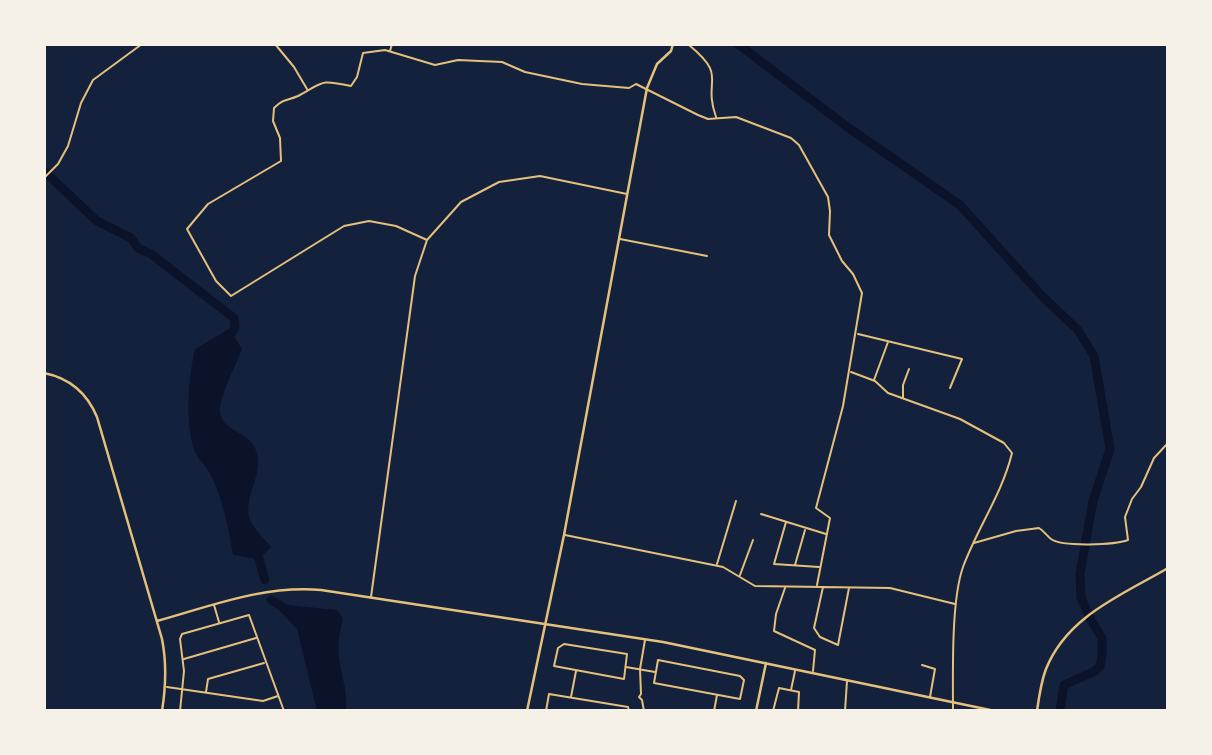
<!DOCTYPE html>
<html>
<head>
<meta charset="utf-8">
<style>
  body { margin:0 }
  #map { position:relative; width:1212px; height:755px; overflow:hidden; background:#14213d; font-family:"Fira Sans Condensed",sans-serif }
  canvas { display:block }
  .frame { position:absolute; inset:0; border:46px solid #f6f1e7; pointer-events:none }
</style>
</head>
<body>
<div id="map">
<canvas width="1212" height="755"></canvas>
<div class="frame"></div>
</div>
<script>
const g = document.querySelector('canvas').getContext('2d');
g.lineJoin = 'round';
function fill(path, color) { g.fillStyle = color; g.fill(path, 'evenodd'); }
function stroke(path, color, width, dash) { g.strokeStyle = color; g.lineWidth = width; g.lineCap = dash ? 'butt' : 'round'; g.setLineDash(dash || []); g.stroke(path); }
const water = new Path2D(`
  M229 329 242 349C236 365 220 395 220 410 221 432 247 430 255 448 266 471 244 495 249 517 253 529 264 538 271 547L259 559 233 555C228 528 223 497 209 472 205 465 197 458 194 450 185 419 188 380 195 349Z
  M288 605 337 610 343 618C340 631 337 644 339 658 341 674 348 692 346 709L317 711 297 629 277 608 279 606Z`);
const river = new Path2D(`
  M738 44 846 126 960 205 1043 297 1078 330 1094 356 1110 449 1093 501 1080 574 1081 598 1091 620 1102 638V655L1100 666 1095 671 1064 685 1060 711
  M44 171 97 221 131 238 138 248 151 254 234 318 235 327 227 343
  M253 550 259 559 265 580
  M271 600 289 611`);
const minor = new Path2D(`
  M275 44 294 67 307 89
  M675 45 690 44
  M689 45C729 78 702 78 716 117
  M390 51 392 44
  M44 178 58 164 68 146 81 103 93 80 142 44
  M620 239 707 256
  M427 240 396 226 369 221 344 226 231 296 216 281 187 229 208 204 281 161 280 138 273 121 274 108C284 98 287 101 298 96 324 82 319 79 351 86L357 77 363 53 385 50 435 65 458 60 502 62 525 72 582 84 629 88 636 84 698 115 708 119 736 117 791 138 799 145 828 197 830 211 829 235 842 261 853 274 862 293 843 406 816 508 830 518 817 585
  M858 334 962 359 950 388
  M851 372 875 381 888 393 960 419 1004 443 1012 453C1002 494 978 527 963 567 951 601 953 673 953 711
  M874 380 888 342
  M903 398V385L909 369
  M761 514 826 534
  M786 522 774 564 819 567
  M565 535 723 567 755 586 890 588 955 604
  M974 543 1016 531 1039 528C1044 531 1047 536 1051 539 1062 547 1115 545 1128 540L1125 517 1132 499 1141 487 1154 458 1168 443
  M717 564 736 501
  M795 565 805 530
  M740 575 753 540
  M823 587 814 628 820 637 838 645 849 588
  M785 588 776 614 774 631 815 650 813 671
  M371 597 415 276 427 240 461 202 499 182 540 176 627 194
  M214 605 219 622
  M564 644 627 654 624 679 554 666 558 648Z
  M184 659 256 638
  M658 660 740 676 744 680 740 699 654 683Z
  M922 665 935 669 930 697
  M626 667 655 672
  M167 687 263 701 278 696
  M791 690 795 671
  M206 692 208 679 264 663
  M571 697 576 671
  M180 711 184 671 180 639 182 634 249 615 284 711
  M546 711 549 694 628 707 629 711
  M644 711 642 700 639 697 641 694 640 669 645 640
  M714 711 717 695
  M773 711 779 688 799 692 798 711
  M845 711 847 681`);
const tertiary = new Path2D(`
  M44 373C69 378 87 393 97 417L162 639C167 664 166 686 162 711
  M157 621C211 606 264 585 321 590L663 642 995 711
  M527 711 564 535 647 88 657 64 671 51 673 44
  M756 711 766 663
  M1037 711C1039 697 1041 682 1046 669 1067 616 1122 595 1168 568`);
fill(water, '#0b132b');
stroke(river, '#0b132b', 9);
stroke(minor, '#e5c07b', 2);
stroke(tertiary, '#e5c07b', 2.5);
</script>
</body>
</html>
